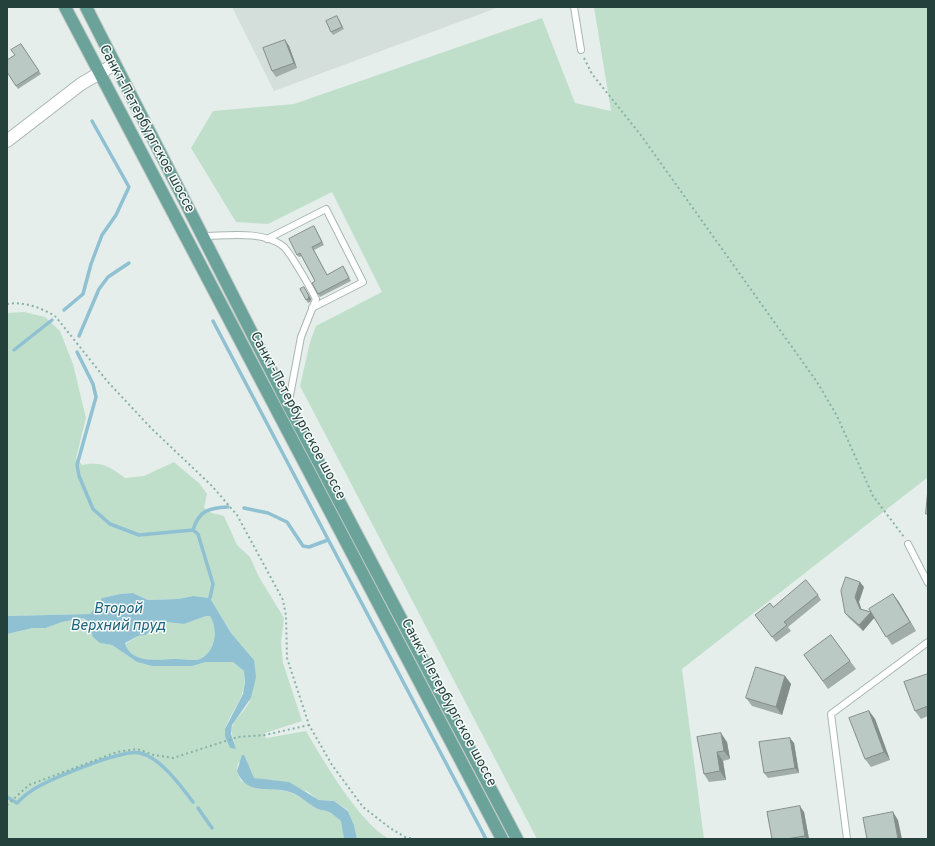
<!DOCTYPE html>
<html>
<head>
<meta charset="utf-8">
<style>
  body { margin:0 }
  #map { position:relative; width:935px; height:846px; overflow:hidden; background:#e6eeeb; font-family:Overpass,sans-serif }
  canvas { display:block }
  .frame { position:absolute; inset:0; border:8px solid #24413c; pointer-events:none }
</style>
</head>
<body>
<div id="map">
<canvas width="935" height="846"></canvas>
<div class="frame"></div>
</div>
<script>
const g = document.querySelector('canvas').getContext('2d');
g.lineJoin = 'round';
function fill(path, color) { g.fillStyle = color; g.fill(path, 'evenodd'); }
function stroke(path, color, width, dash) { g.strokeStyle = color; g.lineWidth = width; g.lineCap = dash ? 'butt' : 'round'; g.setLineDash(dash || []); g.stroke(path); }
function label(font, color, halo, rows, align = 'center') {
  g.font = font + ' Overpass,sans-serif'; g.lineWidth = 3; g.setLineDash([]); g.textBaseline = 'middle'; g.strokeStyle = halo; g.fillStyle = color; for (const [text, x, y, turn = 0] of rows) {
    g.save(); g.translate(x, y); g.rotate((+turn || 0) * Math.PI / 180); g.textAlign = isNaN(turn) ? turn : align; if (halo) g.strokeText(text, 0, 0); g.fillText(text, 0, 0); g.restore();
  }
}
const built = new Path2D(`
  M232 7H499L274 91Z`);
const green = new Path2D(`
  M594 7H928V477L682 669 704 839H537L300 386 310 342 316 326 382 292 332 192 268 224 236 222 191 148 213 111 294 104 542 18 575 103 611 111Z
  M24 312 45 317 60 331 73 364 86 418 76 458 82 465C102 461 109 466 125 478L144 476 174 462 200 484 207 494 204 508 212 513 224 516 237 545 250 557 259 577 284 618 281 643 283 663 302 721 265 733V737L267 738 306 731C324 762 359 822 389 839H357L354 825 348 810 334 801 319 800 308 792 274 780H264L253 778 248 766 247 759 238 763 237 771 241 781 259 789H272L290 792 303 799 315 808 329 812 342 821 344 839H7V634L33 628H46L62 622 83 618 88 621 100 643 112 645 137 662 152 666H192L206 662H233L244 671C248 696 233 707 225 729L235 744C224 719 244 718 251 698 254 687 253 671 254 660L231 633 210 598 193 596 178 599 148 600 133 593 120 594 102 598 90 614 7 616V313Z
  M206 616H210C218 630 216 648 202 658 195 662 185 659 178 659 161 659 133 665 125 644L138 636 147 635 159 624 166 622 184 624Z`);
const water = new Path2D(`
  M133 593 148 600 178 599 193 596 210 598 231 633 254 660 256 677 251 698 232 725 231 734 236 749 230 748 225 736V729L243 694 245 682 244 671 233 662H206L192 666H152L137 662 112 645 100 643 93 637 88 621 83 618 62 622 46 628H33L7 634V616L90 614 102 598 120 594ZM206 616H210C218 630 216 649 202 658 195 662 185 659 178 659 161 659 131 665 125 643L138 636 146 635 159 624 166 622 184 624Z
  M242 755H244C248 762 250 770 254 778L289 782 319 800 334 801 348 811 354 825 357 839H344L341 821C337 818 333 814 329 812 324 810 318 810 314 807 306 802 299 795 290 792 269 785 247 797 237 771Z`);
const stream = new Path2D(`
  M64 310 83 294 91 264 102 235 116 215 129 187 92 121
  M213 321 486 839
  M79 336 99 289 108 277 129 263
  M14 350 52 320
  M77 352 93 384 96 397 77 465 79 476 93 509 110 524 139 535 193 530 198 534 213 584 210 598
  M244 508 268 513 287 522 303 546 309 547 328 540
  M193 530C199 510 209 508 228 507
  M7 797 17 803C21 799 26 794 31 791 47 780 122 749 140 753 160 757 181 786 193 802
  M198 808 212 828`);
const path = new Path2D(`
  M584 58 592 74 640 134 817 382 837 416 873 496 904 537
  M7 304C23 301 43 308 56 317L107 381 152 429 212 486 237 515 283 600 286 616 287 658 309 725 332 765 363 807 390 828 405 837 414 839
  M7 805 29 785 117 752 137 749 154 755 173 758 238 737 265 735 309 725`);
const lane = new Path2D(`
  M574 7 581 50
  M201 236C227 236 261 230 283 246 290 252 311 289 316 299L301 337 289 401
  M267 239 326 209 363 282 312 308
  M908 544 928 583
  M847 839 831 714 928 642`);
const street = new Path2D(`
  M7 141 81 84 115 64`);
const primary = new Path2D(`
  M65 7 502 839
  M86 7 288 404 517 839`);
const wall = new Path2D(`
  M339 19 344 29 333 35 331 32Z
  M285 40 289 46 297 68 276 77 272 71Z
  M21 44 41 74 18 89 7 72Z
  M314 226 324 245 314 250 327 275 345 269 351 281 320 297 318 294 315 281 302 256 299 257 297 255Z
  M306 290 311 299 310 302 308 303 306 300Z
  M864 587 859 602 861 609 870 612 893 594 916 631 892 645 874 618 863 631 849 618 845 613Z
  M818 595 821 600 788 627 791 631 776 642 759 620 773 607Z
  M831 635 856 669 828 689 804 655Z
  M928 674V716L921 719 915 711Z
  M785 676 791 684 782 715 752 706 746 698Z
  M869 711 875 719 890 760 871 767 865 759Z
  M697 737 727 742 730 759 723 761 726 780 709 782 704 774Z
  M794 743 799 773 768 778 764 773Z
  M804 812 809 839H772Z`);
const shadedWall = new Path2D(`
  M285 40 289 46 297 68 294 63Z
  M304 287 311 299 310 302 308 299Z
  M860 582 864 587 859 602 863 614 860 609 855 597Z
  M893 594 899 602 916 631 910 622Z
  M871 612 875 617 863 631 859 625Z
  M785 676 791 684 782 715 776 707Z
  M869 711 875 719 890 760 884 752Z
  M721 733 727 742 730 759 724 751Z
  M790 738 794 743 799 773 795 768Z
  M717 752 723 761 726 780 720 771Z
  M800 806 804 812 809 839H807L805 836Z
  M893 812 898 820 902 839H898Z`);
const building = new Path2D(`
  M337 16 342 27 331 32 326 21Z
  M285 40 294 63 272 71 263 48Z
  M21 44 39 71 16 86 7 72V60L15 55 11 50Z
  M314 226 322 242 312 247 327 275 343 266 349 278 318 294 312 283 315 281 300 253 297 255 289 239Z
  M304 287 309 296 308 299 306 300 300 289Z
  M928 489V514H926Z
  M846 577 860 582 855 597 860 609 871 612 859 625 845 613 841 591Z
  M806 580 818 595 784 622 787 625 772 637 755 615 770 603 773 607Z
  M893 594 910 622 886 637 869 609Z
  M831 635 850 661 823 681 804 655Z
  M756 667 785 676 776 707 746 698Z
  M928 674V706L915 711 904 682Z
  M869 711 884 752 865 759 849 718Z
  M721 733 724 751 717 752 720 771 704 774 697 737Z
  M790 738 795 768 764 773 759 742Z
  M800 806 805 836 786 839H772L767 812Z
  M893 812 898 839H867L863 818Z`);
const streetNames = [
  ["Санкт-Петербургское шоссе",146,129,62],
  ["Санкт-Петербургское шоссе",297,416,62],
  ["Санкт-Петербургское шоссе",448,703,62]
];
const waterNames = [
  ["Второй",118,610],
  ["Верхний пруд",118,627]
];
fill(built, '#d4dedb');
fill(green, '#bfdfcb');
fill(water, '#8fc1d2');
stroke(stream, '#8fc1d2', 3.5);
stroke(lane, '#a8b7b3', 8);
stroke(street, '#a8b7b3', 14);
stroke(primary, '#c2cac8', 14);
stroke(path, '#86b2a8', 2, [2, 3]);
stroke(lane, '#fff', 6);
stroke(street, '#fff', 12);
stroke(primary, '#6ba39b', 12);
fill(wall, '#a1ada9');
fill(shadedWall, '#838d8a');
fill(building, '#bbc9c5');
stroke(building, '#838d8a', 1);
label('14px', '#24413c', '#f6fbf9', streetNames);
label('italic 15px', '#1e647d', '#f6fbf9', waterNames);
</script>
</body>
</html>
